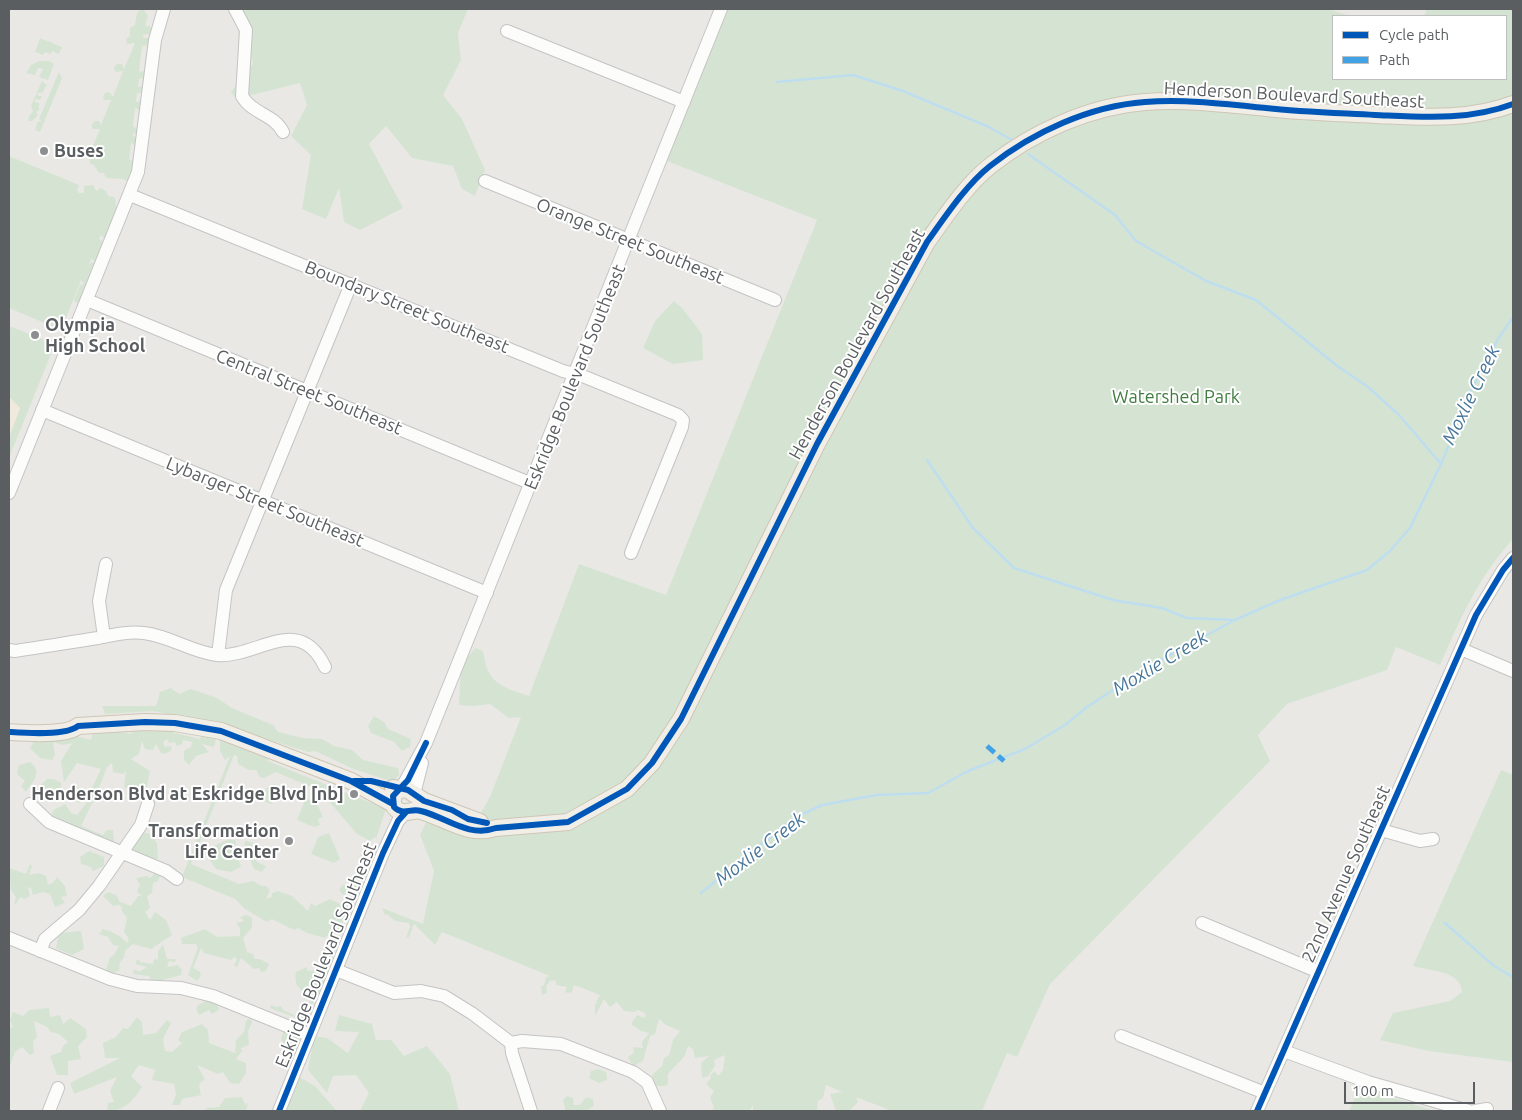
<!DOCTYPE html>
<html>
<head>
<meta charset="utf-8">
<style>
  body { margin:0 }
  #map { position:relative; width:1522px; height:1120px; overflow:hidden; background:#e9e8e5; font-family:Ubuntu,sans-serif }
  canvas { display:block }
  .frame { position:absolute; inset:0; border:10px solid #5b5e61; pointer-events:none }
  .legend { position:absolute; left:1332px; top:15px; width:175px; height:65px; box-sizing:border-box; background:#fff; border:1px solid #bdbfc0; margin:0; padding:6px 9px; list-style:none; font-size:15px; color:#5b5e61 }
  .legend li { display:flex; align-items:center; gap:10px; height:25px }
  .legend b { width:25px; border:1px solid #bdbfc0 }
  .scale { position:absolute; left:1344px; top:1082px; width:131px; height:22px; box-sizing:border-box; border:2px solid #5b5e61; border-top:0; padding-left:6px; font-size:15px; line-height:18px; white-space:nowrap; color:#5b5e61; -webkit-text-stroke:4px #fff; paint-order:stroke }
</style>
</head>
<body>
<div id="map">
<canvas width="1522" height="1120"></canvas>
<div class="frame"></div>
<ul class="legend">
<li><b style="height:6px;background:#0057b8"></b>Cycle path</li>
<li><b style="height:6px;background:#42a2e6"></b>Path</li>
</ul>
<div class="scale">100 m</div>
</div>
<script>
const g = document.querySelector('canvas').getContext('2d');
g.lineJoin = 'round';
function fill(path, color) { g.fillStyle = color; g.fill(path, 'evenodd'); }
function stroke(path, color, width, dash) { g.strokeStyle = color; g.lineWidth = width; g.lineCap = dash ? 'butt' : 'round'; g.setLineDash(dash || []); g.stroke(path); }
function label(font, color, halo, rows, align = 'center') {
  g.font = font + ' Ubuntu,sans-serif'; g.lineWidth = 4; g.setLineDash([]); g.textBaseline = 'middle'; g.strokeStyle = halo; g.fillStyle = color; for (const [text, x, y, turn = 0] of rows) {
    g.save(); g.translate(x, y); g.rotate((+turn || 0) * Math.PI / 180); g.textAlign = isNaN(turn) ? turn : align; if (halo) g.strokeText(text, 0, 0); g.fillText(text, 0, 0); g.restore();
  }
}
const green = new Path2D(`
  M243 9H468L458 33 461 60 443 95 462 119 485 170 475 196 462 189 453 166 412 158 386 126 369 144 403 208 360 230 344 222 339 188 326 219 302 209 311 155 291 136 307 105 300 83 236 99 231 92 253 64Z
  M722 9H1329L1350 16H1333V79H1506V16H1424L1427 9H1513V539C1479 576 1460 619 1440 665L1396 647 1387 670 1287 704 1258 735 1270 761 1050 984 1017 1057 1007 1053 982 1111H892L856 1097 858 1102 849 1111H836L830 1094 842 1092 826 1085 823 1098 818 1101 817 1111H753V1106L749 1111H715L712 1109 714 1107 710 1098 714 1091 706 1084 711 1078 710 1075 715 1071 718 1076 723 1070 725 1055 714 1060 715 1066 708 1076 702 1078 701 1063 709 1056 695 1058 693 1049 688 1046 684 1057 668 1074V1084L665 1086H654L652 1075 662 1066 664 1058 669 1055 673 1040 680 1031 666 1025 659 1019 655 1034 650 1036 643 1061 633 1066 628 1057 634 1053 633 1047 643 1048 642 1042 649 1033 641 1031 631 1024 637 1015 645 1018V1013L638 1010 634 1012 624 1011 617 1002 610 1007 604 999 595 1016V1004H598L596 1002 600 995 574 985 572 992 568 993 565 992 567 987 556 985V980L550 981 546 986 547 993 542 995 541 987 544 985 546 977 550 976 442 932 435 945 414 924 409 937 406 938 410 927 409 923 395 921 387 914 385 915 382 908 423 924 434 871 420 835 427 820 476 821 490 797 521 717 509 718 490 704 474 706 459 705 461 666 475 648 483 651C487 683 501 687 529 696L579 564 666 595 817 220 662 159Z
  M140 10H144L148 16 145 26H150L153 32 147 35 144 34 143 38H148L151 45 142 46 139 72 144 71 146 77 139 79 138 87 143 86V93H137L136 102 141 101 140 110 135 108 133 126 140 131 137 134 134 133 133 136 139 138 136 146 131 143 129 160 137 161 130 182 122 179 106 178 104 173H99L94 165 90 164 89 155 81 153 80 148 86 146 92 148 100 129H92V124L95 121H99L101 125 111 100H104L103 96 106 92 110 93 113 97 123 71 115 72 114 67 117 64H122L124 69 135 43 127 44 126 39 130 36V28L135 25 137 13Z
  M40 38 62 47 59 54 52 51 51 54 45 52 43 55 35 52Z
  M39 61H49L54 64 48 80 39 77 43 69 38 68 35 75 26 73 31 65Z
  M59 72 62 78 40 132 35 130 38 121 42 122 39 119Z
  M42 81 45 84H47L42 94 41 92 37 94 39 96H42L40 100 35 99V102L39 103V110L36 112 38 115 32 121H29L28 118 33 111 31 106Z
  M9 156 79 185 77 190 79 193H84V187L82 186 93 185 96 191 101 188 106 191 108 196 114 197 116 202 115 205 118 208V213L113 216 115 220 113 226 108 228 111 232 110 237 104 238 101 235 99 239 106 243 100 260 94 261 92 258 89 264 94 262 98 266 91 283H87L88 289 82 302 77 303 74 300 80 285 84 284 81 280 61 330 9 308Z
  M674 301 682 308 702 334 703 360 673 364 643 348 655 321Z
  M9 326 55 344 9 458V437L20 408 9 397Z
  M171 688 179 694 191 689 217 698 232 708 273 725 278 732 303 738 322 739 334 746 352 750 363 760 398 768 399 775 393 782 351 768 315 751 308 752 210 721 152 711 105 714 102 706H156L160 692Z
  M374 716 384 722 388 729 411 739 410 747 402 751 394 742 371 733 368 726Z
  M136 728 145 732 149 729 155 732 159 729 200 739 202 733 215 732 216 739 214 747 202 744 209 752 196 756 189 765 184 760V751L191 747 192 742 183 740 182 744 177 746 175 742 169 743 167 739 163 742 165 747 171 746 172 750 165 754 161 753 156 744 153 750 145 749 142 741 139 754 131 759 150 771 147 787 134 792 124 787 126 771 123 774 113 772 112 763 107 767 99 788H95L101 791 104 796 92 803 81 826 103 835 107 830H113L114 841 106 843 104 838 77 827 73 829 69 822 61 823 51 816 54 810 65 804 71 813 77 815 89 800 79 803 69 798 75 786 89 794 101 769 77 763 64 782 61 761 72 743 63 745 53 742 55 755 52 760 40 758 30 748 36 737 71 735 91 740 93 732C100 731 125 731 130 734Z
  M225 736 242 744 241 748 246 750 251 747 263 756 267 754 268 761 386 809 376 839 375 837 370 841 357 834 320 791 276 772 264 778 260 777 256 770H249L238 764 237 756 234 755 191 864 239 884 253 881 262 886H266L270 890 266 899 272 897V893L278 891 292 896 308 911 311 903 315 906 330 899 348 908 336 938 326 936 325 938 307 933 298 928 294 930 272 919 267 922 245 909 235 899 182 877 230 756 225 760 220 751V740Z
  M30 762C43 771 33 782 26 792L21 786 25 781 17 774 19 765Z
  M1501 770 1513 775V1062L1429 1051 1380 1040 1393 1013 1450 1001 1462 992C1461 971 1431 971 1413 966Z
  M47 779H54L61 783 60 798 56 801 55 795 57 788 51 796 38 795 37 789Z
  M275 784 278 787 272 804 260 800 267 788Z
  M306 796 309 800 314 798 323 817 318 819 320 825 314 827 297 820 305 800 303 799Z
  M139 832 152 834 157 844 158 858 147 863 134 855 128 846Z
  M329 833 340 859 334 863 311 854 318 837Z
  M230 839 236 841 235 848 241 867 231 872 216 869 209 859 211 847Z
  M246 841 253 843 251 848 257 862 266 866 262 872 254 869 244 844Z
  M89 851 104 857V866L93 871 91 867 81 864 80 857Z
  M364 852 371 853 353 897 342 894 339 890 342 885H351L359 864 358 858Z
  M30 864 32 866 29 875 38 873 46 876 48 885 53 883 57 877 65 886 67 896 61 897 65 903 55 907 50 894 43 892 33 895 31 888 28 887 30 896 25 899 20 897 16 904 14 903 16 897 11 890 9 868 26 874Z
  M154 874 160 876 158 881 153 883 152 893 147 896 150 908 145 912 150 920 155 912 166 920 172 935 151 949 133 944 125 951 124 958 120 962 119 971 112 973 106 970 110 957 114 955 119 946 113 945 108 937 99 934 103 929C113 932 120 935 127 943L129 939 124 932 127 918 121 910 122 907 119 905 113 906 103 896 108 892 116 895 120 902 131 906 138 896H142L137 892 140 885 136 878 147 876 150 878Z
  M247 915 252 918V928L243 938 247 952 253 954 255 959H260L269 964 266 971 261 972 259 968 254 969 241 958 237 967 234 966 237 959 234 957 231 960 204 953 201 948 193 968 200 972 201 976 197 981 188 975 198 947 196 944H182L181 938 205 929 217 937 240 936V928L236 923 244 921 240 917Z
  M81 931 84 949 72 955 56 948 59 933Z
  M163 944 167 959H175L176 962 169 961 167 967 178 965 182 970 181 975 152 983 149 976 133 974 134 969 139 972 147 967 136 964V961L139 959 140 962 153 964 154 959 158 960V952Z
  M332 950 333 953 325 974 328 982 323 995C307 996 292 990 296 972L307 967V971L322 970 325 958H328Z
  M210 999 217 1004 219 1010 212 1014 209 1010 199 1015 196 1009 198 1005Z
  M311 999 314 1000 308 1017 302 1020 270 1008 271 1005 276 1007 281 1006 283 1010 301 1018 305 1013Z
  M49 1008 50 1017 60 1015 63 1024 70 1018 86 1029 87 1037 78 1046 81 1059 68 1061V1075H57L50 1056 61 1052 63 1046 68 1042 59 1034 51 1032 47 1027 34 1021 37 1037 33 1041 34 1053 30 1055 22 1047 15 1052 9 1068V1029L13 1027 10 1020 13 1012 23 1016 29 1010Z
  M339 1015 372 1024 376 1040H391L404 1056 427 1046 450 1074 459 1111H360L369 1093 356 1075 333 1076 327 1093 308 1070 314 1036 327 1038 348 1053 359 1032 335 1031Z
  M137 1017 142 1022 143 1035 156 1033 167 1020 171 1023 163 1039 165 1051 172 1052 182 1043 178 1040 182 1032 202 1024 208 1030 209 1043 235 1053 236 1040 244 1032 246 1021 250 1018 252 1022 248 1032 249 1045 241 1048 242 1051 236 1059 246 1063V1073L239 1084 230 1083 223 1072 218 1074 197 1065 205 1079 199 1084 201 1095 182 1099 180 1105H172L176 1095 174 1084 152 1080 155 1070 139 1065 131 1076 142 1087C133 1101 125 1111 107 1111L108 1103 114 1102 110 1091 117 1077 74 1094 70 1083 120 1058H105L103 1043 116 1037 123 1028 128 1029Z
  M294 1025 301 1040 297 1050 285 1048 281 1038 284 1030Z
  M598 1069 606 1072 607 1080 599 1083 589 1078 591 1071Z
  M299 1077 315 1086 336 1110 341 1111H285Z
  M1359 1087H1360L1434 1111H1349Z
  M567 1096 573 1098 574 1105H580L586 1097 593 1099 594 1106 587 1110 589 1111H564L565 1108 563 1100Z
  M242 1097 245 1105 248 1103 246 1111H203L207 1108 219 1107 225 1098Z`);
const sand = new Path2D(`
  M9 397 20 408 9 437Z`);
const stream = new Path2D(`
  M777 82 853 75 903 91 989 127 1012 140
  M1028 154 1115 215 1136 241 1206 281 1256 300 1336 365 1368 387 1399 415 1441 464
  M927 460 973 528 1014 568 1113 600 1162 608 1187 618 1235 620
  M701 893 794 818 822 805 877 795 928 793 968 771 1025 749 1065 725 1087 707 1151 665 1235 620 1280 600 1367 570 1390 551 1410 528 1441 464 1471 391 1498 339 1513 317
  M1445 923 1494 966 1513 977`);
const minor = new Path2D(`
  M235 9 246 30 242 96C252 114 274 114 283 132
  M507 31 684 102
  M485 181 775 300
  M130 195 563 371 585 377 678 415 683 420 682 427 631 553
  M87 300 532 484
  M42 410 487 593
  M9 493 138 172 155 40 164 9
  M104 637 99 601 106 564
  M1461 649 1513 671
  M9 650 15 651C43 647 71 642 98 638 113 635 128 631 144 633 170 636 191 652 217 655 258 658 299 612 325 667
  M218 655 226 590 351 284
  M401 789 426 743 721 9
  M414 794 422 763
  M30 804 49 822 166 871 177 879
  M1381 830 1420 841 1433 839
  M1202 923 1319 972
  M9 938 110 979 137 986 181 988 213 996 309 1035
  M40 951 45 939 79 910 99 886 141 825 148 804
  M336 970 394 993 421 991 444 996 473 1014 511 1043 512 1053 531 1111
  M1121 1036 1265 1093
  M511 1043 522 1041 561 1044 633 1072 647 1082 660 1111
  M1284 1051 1368 1082 1469 1111
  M49 1111 58 1088
  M279 1111 383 853 398 821 406 812
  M1257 1111 1476 615 1503 570 1513 558
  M1475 1111 1487 1109`);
const major = new Path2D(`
  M9 732C25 733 66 736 78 726L145 722 175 723 221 731 351 781 393 804
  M393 788 408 790 424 801 480 822
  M401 789C391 793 389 809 402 812 408 813 415 809 421 811 446 818 468 837 496 828L568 822 627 789 652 763 681 719 817 444 927 242C945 217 966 185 990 166 1033 132 1090 106 1145 102 1186 99 1226 104 1266 108 1302 112 1339 113 1375 115 1422 117 1468 121 1513 104`);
const quiet = new Path2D(`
  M987 746 1004 761`);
const cycleway = new Path2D(`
  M9 732C25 733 66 736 78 726L145 722 175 723 221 731 351 781 393 804
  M426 743 408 780 393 796 394 807C403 816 410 808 421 811 446 817 468 838 496 828L568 822 627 789 652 763 681 719 817 444 927 242C945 217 966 185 990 166 1033 132 1090 106 1145 102 1186 99 1226 104 1266 108 1302 112 1339 113 1375 115 1422 117 1468 121 1513 104
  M354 781H371L408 790 424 801 452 810 468 819 487 823
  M279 1111 383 853 398 821 406 812
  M1257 1111 1476 615 1503 570 1513 558`);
const markers = [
  [44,151,5,"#8d8e8f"],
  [35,335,5,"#8d8e8f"],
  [354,794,5,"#8d8e8f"],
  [289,841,5,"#8d8e8f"]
];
const streetNames = [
  ["Henderson Boulevard Southeast",1294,95,3],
  ["Orange Street Southeast",630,241,22],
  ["Boundary Street Southeast",407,307,22],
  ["Henderson Boulevard Southeast",857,344,-61],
  ["Eskridge Boulevard Southeast",575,377,-68],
  ["Central Street Southeast",309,392,22],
  ["Lybarger Street Southeast",265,502,22],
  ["22nd Avenue Southeast",1346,874,-66],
  ["Eskridge Boulevard Southeast",326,955,-68]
];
const poiNames = [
  ["Buses",54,151],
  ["Olympia",45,325],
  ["High School",45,346],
  ["Henderson Blvd at Eskridge Blvd [nb]",344,794,"right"],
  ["Transformation",279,831,"right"],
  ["Life Center",279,852,"right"]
];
const parkNames = [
  ["Watershed Park",1176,397]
];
const waterNames = [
  ["Moxlie Creek",1471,395,-64],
  ["Moxlie Creek",1160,663,-31],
  ["Moxlie Creek",760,849,-37]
];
fill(green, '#d5e4d2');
fill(sand, '#f0eadc');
stroke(stream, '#bedef0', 2.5);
stroke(minor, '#c4c4c4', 14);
stroke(major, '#cec6b6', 18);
stroke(minor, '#fcfcfb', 12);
stroke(major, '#f1eee8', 16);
stroke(quiet, '#42a2e6', 5, [10, 5]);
stroke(cycleway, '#0057b8', 6);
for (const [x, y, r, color] of markers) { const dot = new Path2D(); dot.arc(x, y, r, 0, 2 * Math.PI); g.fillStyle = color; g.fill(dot); stroke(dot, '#fff', 2); }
label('18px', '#5b5e61', '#fff', streetNames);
label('bold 18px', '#5b5e61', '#fff', poiNames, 'left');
label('18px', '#407c3f', '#fff', parkNames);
label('italic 19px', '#47769b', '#fff', waterNames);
</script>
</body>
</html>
